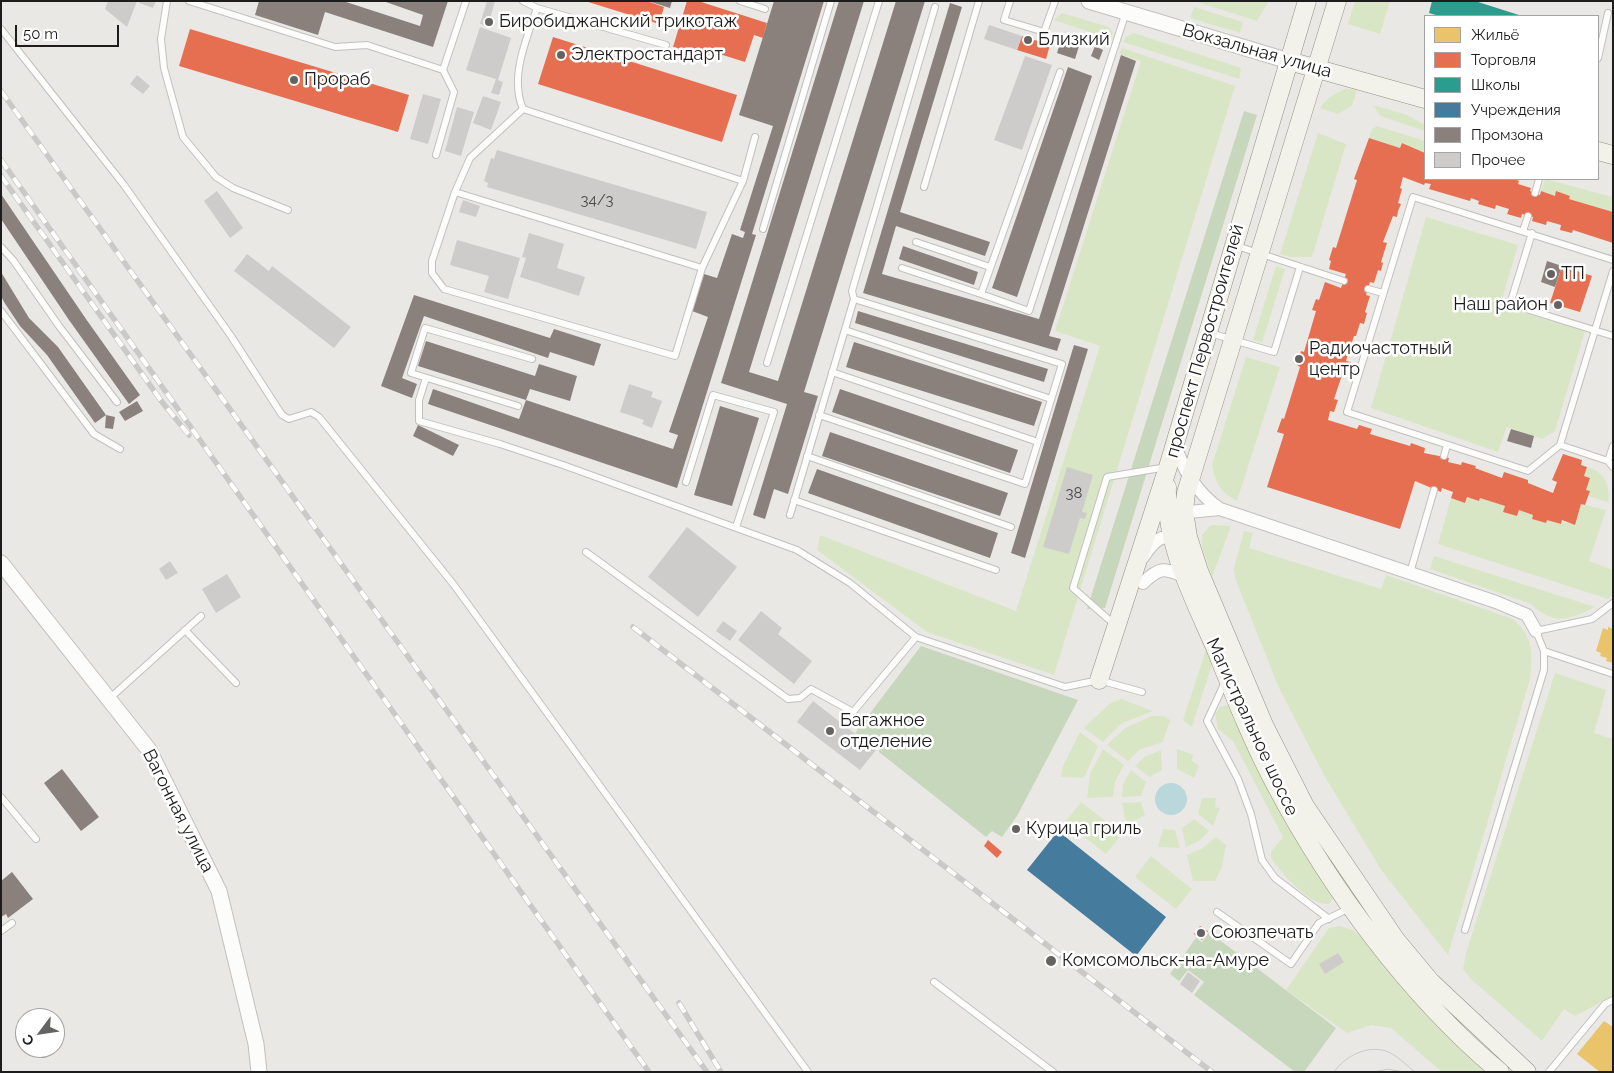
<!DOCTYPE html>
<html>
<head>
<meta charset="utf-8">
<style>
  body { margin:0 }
  #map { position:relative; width:1614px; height:1073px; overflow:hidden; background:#eae8e5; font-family:Raleway,sans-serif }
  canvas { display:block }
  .frame { position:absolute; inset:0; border:2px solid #1c1c1c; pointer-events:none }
  .legend { position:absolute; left:1424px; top:15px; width:175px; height:165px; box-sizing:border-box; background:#fff; border:1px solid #a4a4a4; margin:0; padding:6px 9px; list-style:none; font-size:15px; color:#1c1c1c }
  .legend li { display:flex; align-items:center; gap:10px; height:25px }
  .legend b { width:25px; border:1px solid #a4a4a4 }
  .north { position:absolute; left:15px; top:1008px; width:50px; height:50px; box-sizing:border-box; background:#fff; border:1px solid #a4a4a4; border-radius:50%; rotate:239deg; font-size:14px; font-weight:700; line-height:20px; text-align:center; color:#1c1c1c }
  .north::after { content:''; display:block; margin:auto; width:18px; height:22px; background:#646362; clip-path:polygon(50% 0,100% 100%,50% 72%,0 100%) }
  .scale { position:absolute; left:15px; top:25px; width:104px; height:22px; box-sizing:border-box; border:2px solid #1c1c1c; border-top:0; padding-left:6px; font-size:15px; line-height:18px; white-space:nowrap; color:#1c1c1c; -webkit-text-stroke:4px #fff; paint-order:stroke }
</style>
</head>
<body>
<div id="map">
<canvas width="1614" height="1073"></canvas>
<div class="frame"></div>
<ul class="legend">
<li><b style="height:14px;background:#e9c46a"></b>Жильё</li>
<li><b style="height:14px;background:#e76f51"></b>Торговля</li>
<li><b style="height:14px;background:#2a9d8f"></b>Школы</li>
<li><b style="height:14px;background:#457b9d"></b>Учреждения</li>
<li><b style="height:14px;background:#8a817c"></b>Промзона</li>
<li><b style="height:14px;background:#ceccca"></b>Прочее</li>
</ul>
<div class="north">С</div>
<div class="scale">50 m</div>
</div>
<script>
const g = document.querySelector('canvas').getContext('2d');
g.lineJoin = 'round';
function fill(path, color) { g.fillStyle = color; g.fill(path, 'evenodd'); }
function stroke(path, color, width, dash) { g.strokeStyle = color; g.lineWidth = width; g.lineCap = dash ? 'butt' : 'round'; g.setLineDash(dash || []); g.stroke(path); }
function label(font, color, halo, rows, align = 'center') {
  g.font = font + ' Raleway,sans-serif'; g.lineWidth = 5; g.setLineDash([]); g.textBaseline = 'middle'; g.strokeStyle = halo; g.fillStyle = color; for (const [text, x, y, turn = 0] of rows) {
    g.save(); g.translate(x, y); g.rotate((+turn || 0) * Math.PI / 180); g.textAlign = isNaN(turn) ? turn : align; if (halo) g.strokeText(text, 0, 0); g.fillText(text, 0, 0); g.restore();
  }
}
const grass = new Path2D(`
  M1194 1H1269L1257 21Z
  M1355 1H1390L1380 34 1348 24Z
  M1194 7 1243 22 1240 33 1190 18Z
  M1062 13 1109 27 1113 33 1110 39 1054 20Z
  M1134 33 1241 68 1239 79 1123 42 1126 37Z
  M1122 48 1235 86 1054 675 927 632 817 550 820 535 1016 611 1100 346 1055 331 1141 61 1119 54Z
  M1346 89H1357L1352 106 1338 114 1320 108C1327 98 1334 93 1346 89Z
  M1373 105 1407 115 1425 125V131L1380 116Z
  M1377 126 1425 141V153L1402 143 1400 148 1369 138 1372 129Z
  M1318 133 1346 144 1312 257H1290L1280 254Z
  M1545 179 1613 197V212L1569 199 1570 196 1557 192 1555 196 1541 191Z
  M1426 217 1518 245 1500 306 1585 331 1555 431 1542 439 1507 427 1498 452 1371 408Z
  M1276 266 1285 269 1262 343 1253 340Z
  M1246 357 1280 367 1237 501C1220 491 1216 485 1212 465Z
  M1587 467C1604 471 1611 486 1608 502L1588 496 1589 491 1586 490 1584 476Z
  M1467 497 1479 501 1480 498 1505 506 1503 512 1517 516 1519 510 1533 515 1532 519 1546 523 1547 520 1575 524 1581 504 1606 510 1589 561 1613 570V595L1608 599 1438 544 1451 498 1465 503Z
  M1211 525 1231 526 1212 577 1202 547V535Z
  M1244 531 1253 533 1249 548 1381 589 1386 575 1513 619C1534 638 1533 653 1530 679L1448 955 1382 871 1325 777 1279 688 1235 578 1234 568Z
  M1434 556 1595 607C1568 620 1555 626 1531 604L1430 569Z
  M1206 650 1213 661 1192 727 1183 720Z
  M1555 673 1606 690 1594 733 1613 739V996L1575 1016 1564 1009 1542 1041 1471 979 1463 969 1466 953Z
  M1121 699 1153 711 1122 723 1103 742 1084 728 1109 704Z
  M1228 705 1268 786 1335 895 1329 904C1310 906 1281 873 1271 858V852L1283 837 1233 741 1218 729 1215 714 1220 707Z
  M1152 716H1164L1170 720 1163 742 1139 750 1128 761 1107 745 1125 728Z
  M1080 732 1098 746 1084 778 1061 777 1063 766Z
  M1103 749 1124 765 1115 782 1113 797 1087 798 1090 774Z
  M1177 749 1194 755 1191 760 1199 766 1194 778 1177 769Z
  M1161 750 1162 770 1150 777 1135 766 1144 757Z
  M1131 770 1146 782 1141 796 1122 797 1123 784Z
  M1202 798H1216L1215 807 1220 808 1213 826 1198 814Z
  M1081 802 1122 834 1106 854 1065 822Z
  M1141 802 1145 815 1129 824 1125 819 1122 803Z
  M1194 819 1209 831 1199 841 1186 847 1182 828Z
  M1163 829 1175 830 1180 848 1158 847Z
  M1216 837 1226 845 1222 867 1215 881H1193L1187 855 1203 848Z
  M1151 856 1192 889 1176 909 1135 877Z
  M1339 926 1353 930 1369 943 1489 1072H1442L1391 1028 1371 1025 1347 1033 1286 990 1329 928Z`);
const forest = new Path2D(`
  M1244 111 1257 115 1105 608 1087 609Z
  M921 646 1078 700 1017 816 1002 837 992 831 986 837 879 752V749L855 733Z
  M1209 932 1336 1028 1304 1072H1295L1194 995 1204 982 1188 970 1179 981 1170 974 1196 938 1202 942Z`);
const water = new Path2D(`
  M1155 799a16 16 0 1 1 32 0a16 16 0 1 1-32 0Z`);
const homes = new Path2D(`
  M1608 627 1613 629V663L1606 661 1607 658 1600 656 1601 653 1596 651 1603 628 1608 630Z
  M1604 1021 1613 1027V1072H1600L1577 1054Z`);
const shops = new Path2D(`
  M585 1H647L664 7 659 24Z
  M687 1H698L767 23 763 38 754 35 745 62 710 51 708 58 673 47Z
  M190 29 409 95 398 132 179 66Z
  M1022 36 1050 45 1046 59 1017 50Z
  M553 37 737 95 722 142 538 84Z
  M1369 138 1400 148 1402 143 1425 153V179H1514L1519 181 1518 184 1531 188 1530 191 1540 195 1541 191 1555 196 1556 191 1570 196 1569 199 1613 212V243L1573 230 1572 233 1560 230 1561 225 1547 221 1546 225 1532 221 1533 217 1522 214 1521 218 1507 214 1509 209 1496 205 1495 209 1478 204 1479 201 1471 198 1470 201 1429 189 1431 184 1425 183 1424 185 1403 177 1400 188 1402 189 1398 203 1401 204 1398 211 1397 217 1393 216 1383 242 1387 243 1381 262 1383 263 1381 271 1378 270 1374 283 1370 282 1366 295 1370 296 1365 312 1367 313 1364 324 1360 323 1356 336H1354L1346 361 1351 362 1348 370 1346 377 1342 375 1334 399 1338 400 1334 412 1330 411 1328 420 1357 429 1359 425 1372 429 1370 434 1410 446 1411 443 1425 448 1424 453 1449 458 1448 462 1461 465 1462 462 1476 466 1475 468 1502 478 1504 472 1528 480V483L1553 493 1557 482 1552 480 1563 454 1582 460 1581 465 1587 467 1584 476 1590 478 1586 490 1590 491 1585 505 1581 504 1575 525 1562 520 1561 524 1547 520 1546 523 1532 519 1533 515 1519 510 1517 516 1503 512 1505 506 1480 498 1479 501 1467 497 1465 503 1451 498 1453 492 1442 488 1441 492 1415 481 1400 529 1267 487 1284 434 1277 432 1282 418 1284 419 1300 367 1297 365 1301 351 1304 352 1316 311 1312 310 1316 299 1319 300 1325 282 1341 288 1346 274 1329 269 1331 261 1329 260 1333 247 1336 248 1357 180 1354 179Z
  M1562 266 1592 276 1580 312 1550 303Z
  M1016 823 1022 827 1016 835 1011 831Z
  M988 840 1002 852 997 858 984 846Z
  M1200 926 1208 931 1202 940 1194 934Z`);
const schools = new Path2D(`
  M1432 1H1475L1522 16H1439L1429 13Z`);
const public = new Path2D(`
  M1058 831 1166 917 1136 956 1027 870Z`);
const industry = new Path2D(`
  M259 1H343L420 26 423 15 383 1H448L433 47 325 12 318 35 255 15Z
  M648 1H672L670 8Z
  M774 1H824L752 234 756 235 677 488 428 404 433 389 519 419 526 400 673 449 678 435 669 432 708 317 692 311 704 274 717 278 732 234 743 238 745 232 740 230 773 126 739 115Z
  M839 1H864L749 372 778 381 896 1H925L804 392 818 396 811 419 788 494 774 489 765 519 753 515 787 404 721 383Z
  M950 3 962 7 900 212 990 242 985 256 896 226 882 274 1039 319 1121 55 1136 61 1049 336 1061 339 1057 351 863 293Z
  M1063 34 1081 40 1075 59 1057 53Z
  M1095 46 1103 50 1099 60 1091 56Z
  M1068 67 1092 76 1017 297 992 288Z
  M1 194 86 319 140 395 129 404 69 320 1 219Z
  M903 246 978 272 974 285 899 259Z
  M1547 261 1562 266 1555 287 1541 282Z
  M1 272 29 318 58 347 106 415 95 423 47 355 20 326 4 302 1 296Z
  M414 295 550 338 554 329 601 344 594 366 550 352 548 358 424 316 402 378 417 384 412 398 381 386Z
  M858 311 1048 369 1044 382 855 323Z
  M426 341 535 376 539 364 577 376 570 401 530 389 526 400 418 366Z
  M854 342 1042 402 1034 426 846 367Z
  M1074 345 1088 349 1025 558 1011 553Z
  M840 389 1018 450 1010 473 832 412Z
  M137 401 143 411 125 421 119 412Z
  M720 406 759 418 732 506 694 495Z
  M106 415 115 417 113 429 105 428Z
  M418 425 459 445 453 456 413 436Z
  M1511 429 1534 436 1531 448 1507 441Z
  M830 432 1008 493 1000 516 822 456Z
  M817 469 998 533 990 558 808 493Z
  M62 769 99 817 81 831 44 783Z
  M12 872 33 899 8 918 6 914 1 917V881Z`);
const building = new Path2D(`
  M108 1H137L127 27 105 9Z
  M140 1H156L153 8 139 3Z
  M487 1H495L488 26 480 24Z
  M989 25 1022 36 1017 50 984 39Z
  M480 27 511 38 498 80 503 82 499 95 491 93 496 79 466 70Z
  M1025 56 1052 65 1022 150 994 140Z
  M137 75 150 86 143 94 130 84Z
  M423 94 441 99 428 144 410 139Z
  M483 96 501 102 491 130 473 123Z
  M457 107 474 112 461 156 445 151Z
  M497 150 707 212 696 249 487 187 488 183 484 181 491 158 494 159Z
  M217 191 243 228 230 238 204 201Z
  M463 200 480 206 476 217 459 212Z
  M529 233 564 244 557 268 585 277 579 296 520 277 526 258 522 257Z
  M457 240 520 258 508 299 484 292 489 276 450 265Z
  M247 254 269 271 272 266 351 327 334 348 234 271Z
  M629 384 653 392 651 397 662 401 652 428 642 424 644 420 620 412Z
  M1067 467 1093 475 1082 512 1087 513 1085 519 1080 518 1069 554 1043 547Z
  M687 527 737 567 698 617 648 577Z
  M170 561 178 573 166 580 159 569Z
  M227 574 241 597 216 613 202 589Z
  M761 611 782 628 778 634 812 661 794 684 738 640Z
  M723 621 737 631 730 641 716 631Z
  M813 701 876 750 860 770 797 722Z
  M1338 953 1344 962 1325 974 1319 964Z
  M1188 972 1200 981 1192 993 1180 984Z`);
const service = new Path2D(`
  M167 1 161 39 164 68 183 137 216 177 233 188 288 210
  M189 1 335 47 367 45 443 70
  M523 1 537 8 666 45
  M740 1 765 9
  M1010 1 1004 20 1044 32 1055 1
  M1 29 124 185 231 336 282 415 289 419 311 412 319 417 454 585 808 1072
  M1598 58 1608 13
  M1060 72 981 294 1029 311 1126 12
  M523 109C509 77 527 38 537 8
  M436 155 454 92 443 70 466 1
  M924 187 979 1
  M455 192 470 158 523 109 743 181
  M1535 193 1539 179
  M763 229 831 1
  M1523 231 1528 216
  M1532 233 1510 304 1613 336
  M916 242 990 267
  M1234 245 1344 281
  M1 247 13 260 59 326 117 402
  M1613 260 1413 197 1347 412 1528 471 1560 445 1613 271
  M702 268 455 192 432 261V273L444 289 675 356 702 268 743 181 755 137
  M902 268 981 294
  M1368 289 1383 293
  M1 311 94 434 120 449
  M845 330 1051 399
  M1210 333 1274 352 1300 267
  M767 363 879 1
  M832 372 1038 442
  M426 378 419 400V421L500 444 563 465 797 550 850 583 916 637 1065 687 1099 680 1142 692
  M518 406 411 373 425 328 532 359
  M819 415 1025 484 1062 364 854 299
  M1560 445 1608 461
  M1613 446 1608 461 1613 467
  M807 456 1011 527
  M1444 456 1447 445
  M686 482 713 395 774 412 736 527
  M794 500 996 570
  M790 515 854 299 852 291 935 7
  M586 552 788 699 800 698 811 689 853 712 916 637
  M1410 573 1434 490
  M1115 625 1073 588 1107 477 1167 467
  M185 630 236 683
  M1544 651 1613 674
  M1225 682 1207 721 1238 779 1251 814 1262 860 1275 878 1329 919
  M110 698 201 616
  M1 797 36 839
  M1217 912 1291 964 1319 923 1350 908
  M1465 930 1544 670V651L1536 631 1592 619 1613 603
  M1 931 12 923
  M934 982 1053 1072
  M1549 1072 1605 1004 1613 1000`);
const minor = new Path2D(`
  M1175 444C1182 469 1198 494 1220 509L1496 602 1527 615 1536 631
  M1178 513 1220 509
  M1143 557C1152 544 1162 529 1179 543
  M1143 583C1159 567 1165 567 1185 577`);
const tertiary = new Path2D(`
  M1089 1 1289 61
  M1 563 149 750 219 891 256 1044 259 1072`);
const secondary = new Path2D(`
  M1337 1 1186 493 1184 511 1188 537 1199 571 1264 725 1305 806 1396 940 1431 982 1527 1072
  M1289 61 1425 99
  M1598 151 1613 155
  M1167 487C1165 543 1192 595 1214 645 1233 692 1251 739 1275 784 1330 888 1409 996 1500 1072
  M1099 680 1168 467 1307 1`);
const tram = new Path2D(`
  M1334 1072C1345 1056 1367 1045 1386 1051 1397 1055 1406 1065 1415 1072
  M1374 1072 1388 1069 1403 1072`);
const rail = new Path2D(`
  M1 91 707 1072
  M1 160 649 1072
  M1 176 162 402 189 435
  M633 627 1212 1072
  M679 1003 721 1072`);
const markers = [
  [489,22,5,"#646362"],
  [1028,40,5,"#646362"],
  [561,55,5,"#646362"],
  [294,80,5,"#646362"],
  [1551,274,5,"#646362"],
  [1558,305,5,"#646362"],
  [1299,359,5,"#646362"],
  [830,731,5,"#646362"],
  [1016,829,5,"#646362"],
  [1201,933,5,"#646362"],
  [1051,961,6,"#646362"]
];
const numberNames = [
  ["34/3",597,200],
  ["38",1074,493]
];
const poiNames = [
  ["Биробиджанский трикотаж",499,22],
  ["Близкий",1038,40],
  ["Электростандарт",571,55],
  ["Прораб",304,80],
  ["ТП",1561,274],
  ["Наш район",1548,305,"right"],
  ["Радиочастотный",1309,349],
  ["центр",1309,370],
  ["Багажное",840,721],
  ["отделение",840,742],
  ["Курица гриль",1026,829],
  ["Союзпечать",1211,933],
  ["Комсомольск-на-Амуре",1062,961]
];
const streetNames = [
  ["Вокзальная улица",1257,51,16],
  ["проспект Первостроителей",1205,341,-74],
  ["Магистральное шоссе",1252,727,65],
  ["Вагонная улица",178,811,63]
];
fill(grass, '#d9e6c5');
fill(forest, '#c7d7bb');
fill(water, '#bad7dc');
fill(homes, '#e9c46a');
fill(shops, '#e76f51');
fill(schools, '#2a9d8f');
fill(public, '#457b9d');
fill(industry, '#8a817c');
fill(building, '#ceccca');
stroke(service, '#c1c0bf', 8);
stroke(minor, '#c1c0bf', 14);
stroke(tertiary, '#c1c0bf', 17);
stroke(secondary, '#92927f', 19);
stroke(service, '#fcfcfb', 6);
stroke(minor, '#fcfcfb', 12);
stroke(tertiary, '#fcfcfb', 15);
stroke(secondary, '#f2f1ea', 18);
stroke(tram, '#c9c9c8', 1);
stroke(rail, '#c9c9c8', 5.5);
stroke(rail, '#fff', 4, [11]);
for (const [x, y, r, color] of markers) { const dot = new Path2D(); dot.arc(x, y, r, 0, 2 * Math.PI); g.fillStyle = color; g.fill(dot); stroke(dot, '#fff', 2); }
label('15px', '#484848', null, numberNames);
label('18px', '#1c1c1c', '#fff', poiNames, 'left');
label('18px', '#1c1c1c', '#fff', streetNames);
</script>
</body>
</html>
